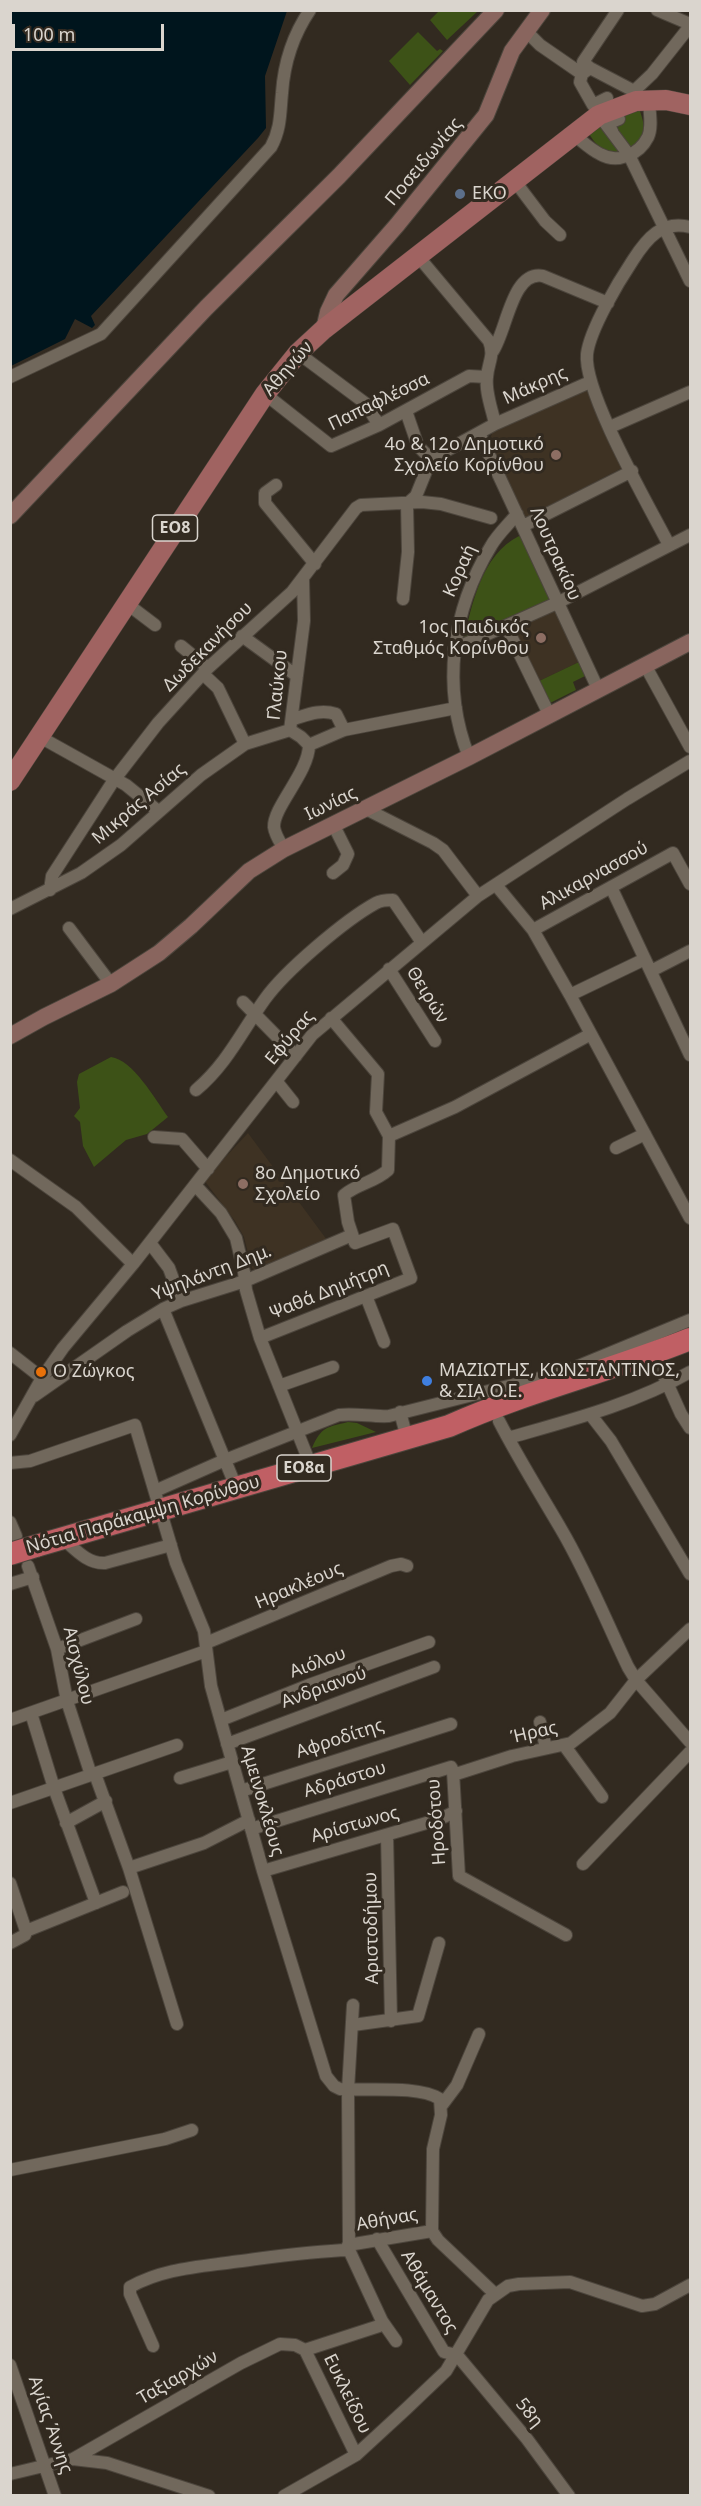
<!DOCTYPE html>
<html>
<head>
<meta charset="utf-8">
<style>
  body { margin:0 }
  #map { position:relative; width:701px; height:2506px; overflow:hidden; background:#322a20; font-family:"Noto Sans",sans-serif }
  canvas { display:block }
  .frame { position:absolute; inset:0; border:12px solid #dad5ce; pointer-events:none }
  .scale { position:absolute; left:12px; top:24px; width:152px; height:27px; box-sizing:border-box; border:3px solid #dad5ce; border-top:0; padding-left:8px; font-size:18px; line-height:21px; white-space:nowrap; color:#dad5ce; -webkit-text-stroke:4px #322a20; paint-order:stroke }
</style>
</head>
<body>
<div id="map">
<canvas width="701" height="2506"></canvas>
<div class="frame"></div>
<div class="scale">100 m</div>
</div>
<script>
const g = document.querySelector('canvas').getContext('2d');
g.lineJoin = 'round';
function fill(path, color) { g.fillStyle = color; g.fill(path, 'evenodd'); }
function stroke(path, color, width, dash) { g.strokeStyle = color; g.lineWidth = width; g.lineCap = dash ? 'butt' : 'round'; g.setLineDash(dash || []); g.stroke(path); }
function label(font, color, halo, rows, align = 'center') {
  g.font = font + ' "Noto Sans",sans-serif'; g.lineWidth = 6; g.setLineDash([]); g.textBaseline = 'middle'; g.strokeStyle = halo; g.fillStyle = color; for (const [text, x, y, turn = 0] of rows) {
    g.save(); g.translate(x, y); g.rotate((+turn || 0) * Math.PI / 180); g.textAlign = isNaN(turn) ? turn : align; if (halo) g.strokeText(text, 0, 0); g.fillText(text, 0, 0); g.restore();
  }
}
const built = new Path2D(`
  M585 387 624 467 525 518 489 443 493 430Z
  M555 609 579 662 537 682 512 630Z
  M248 1133 327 1240 255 1270 252 1268 244 1237 235 1221 204 1180Z`);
const green = new Path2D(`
  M439 11V10L478 11 447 40 430 20Z
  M418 32 437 51 440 49 443 51 410 85 389 61Z
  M631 111H640C642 117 644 124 644 130 642 149 617 158 601 148 596 145 592 138 589 134L602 124Z
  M519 536 525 542 550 599 463 642C472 605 481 555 519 536Z
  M579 662 585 676 573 682 576 690 548 704 537 682Z
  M111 1057C133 1060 155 1099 168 1117L147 1134 126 1140 94 1167 83 1146 80 1122 74 1116 80 1108 77 1082 79 1074Z
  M348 1422 357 1423 376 1432 312 1448C321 1427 327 1427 348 1422Z`);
const water = new Path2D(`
  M11 10 287 11 265 76 266 128 258 138 91 316 95 325 92 328 75 319 65 339 11 366Z`);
const streetTunnel = new Path2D(`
  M655 1349 664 1376`);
const street = new Path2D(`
  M618 10 583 62 590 68 634 91
  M657 10 690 24
  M526 31 540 45 582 74 590 68
  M582 74 580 82 593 105 607 98
  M634 91 652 74 690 26
  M599 115 629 155 690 281
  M612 131 607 124 619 119
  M573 134C582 141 590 149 600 154 617 164 639 155 648 137 653 126 649 111 649 99
  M514 180 545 221 560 235
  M417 255 489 341C495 356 488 362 487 377 485 392 492 409 495 424
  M493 351C507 330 512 270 543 276L608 303
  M298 353 365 403 379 425
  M10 377 101 334 271 147C281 129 280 113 282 93 284 63 293 35 310 10
  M265 394 331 446 379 425 469 376 487 377
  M406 411 418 446 431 459
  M610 427 690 392
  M479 433 598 689
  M276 485 265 493V503L315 564
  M523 526 632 471
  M669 545C649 506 583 392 587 354 590 329 619 281 633 260 647 238 662 220 690 227
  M403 599 408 552 407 504 416 496 431 459 495 424 590 382
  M126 603 155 625
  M506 626 549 714
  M242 636 297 676
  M181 646 208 668
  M454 649 557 603 690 535
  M645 665 690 747
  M203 674 218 688 245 744
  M293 719C307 715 320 709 336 714L344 730
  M290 730 304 621 303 578
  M40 737 126 785 158 811
  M309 745 344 730 456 708
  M469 757C441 687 452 610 491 546 497 535 508 525 517 514
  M366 809 433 843 443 850 478 896
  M333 824 348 854 343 865 333 873
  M284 849C280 842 275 835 274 827 273 807 309 772 309 745L301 737 290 730
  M496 885 533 930 570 995 690 1218
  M611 887 690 1055
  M50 890 52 876 114 780 158 723 208 668 292 592 356 508 361 505 422 502 441 504 491 518
  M10 909 81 873 121 845 201 775 245 744 290 730
  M69 928 111 984
  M533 930 673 853 690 884
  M389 969 435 1041
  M651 971 690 951
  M570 995 645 959
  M243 1002 296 1056
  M277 1082 293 1102
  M196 1090C227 1064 242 1031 265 999 285 971 345 920 376 903 381 900 387 900 393 900L421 941
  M389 1136 455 1107 591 1034
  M154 1137 182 1139 208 1169
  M616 1148 645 1134
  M10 1160 76 1207 133 1264
  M196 1186 221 1213 236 1238 244 1272 246 1290 260 1338 311 1466
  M150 1243 169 1268 181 1301
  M366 1296 384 1342
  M163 1309 236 1487
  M260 1338 411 1278 393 1229 355 1243 348 1222 344 1195C357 1184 375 1182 388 1170L389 1136 376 1112 378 1074 331 1018
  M10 1353 42 1378
  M664 1376 681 1414 690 1428
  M279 1386 333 1367
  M34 1396 127 1331 163 1309 181 1301 245 1281 352 1235
  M400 1412 407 1438
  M590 1414 611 1441 690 1574
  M499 1421C518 1458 540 1493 561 1529 587 1573 606 1621 628 1667L636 1680 690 1742
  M10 1435 42 1378 63 1348 133 1264 312 1035 478 896 627 799 690 761
  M508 1438C571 1420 634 1404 690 1372
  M10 1463 30 1461 135 1425 176 1563 204 1631 211 1686 263 1871 326 2076 334 2086 340 2089C367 2091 419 2085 440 2099L441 2115 433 2149 432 2231
  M155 1491 225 1460 339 1415C356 1413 372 1417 389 1416L564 1372 690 1320
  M10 1522 16 1536
  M62 1538C75 1549 87 1564 105 1563L171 1545
  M28 1566 57 1649 67 1701 91 1775
  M10 1584 33 1577
  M206 1643 391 1566 401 1564 407 1566
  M57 1649 136 1619
  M31 1713 54 1788 96 1903
  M10 1720 206 1651
  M221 1720 309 1685 429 1642
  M540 1722 546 1748
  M227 1744 434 1667
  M564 1745 602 1797
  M95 1774 129 1868 177 2024
  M453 1775 512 1756 571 1743 610 1713 636 1680 690 1629
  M180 1778 232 1762
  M241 1791 451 1724
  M10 1803 177 1745
  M66 1823 106 1801
  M251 1829 451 1767 453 1771 459 1876 566 1935
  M387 1835 391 2021
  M583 1864 690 1752
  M129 1868 204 1843 249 1820
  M263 1871 440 1819 456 1811
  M10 1883 26 1931 25 1935 10 1943
  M26 1931 123 1892
  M353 2025 418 2016 439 1943
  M442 2105 457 2085 479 2034
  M10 2170 165 2139 192 2130
  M432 2231 438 2240 495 2294
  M377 2239 444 2352 457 2355
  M348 2245 432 2231
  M382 2321 396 2341
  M153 2346 130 2294V2287C162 2269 197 2267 233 2262 272 2257 310 2251 349 2250
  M305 2350 379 2326 382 2321 349 2250 348 2090 353 2005
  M305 2350 356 2455
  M457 2355 527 2439 569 2496
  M10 2365 55 2496
  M73 2459 241 2363 280 2344 295 2345 305 2350
  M10 2474 73 2459 107 2463 209 2496
  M284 2496 356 2455 406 2409 446 2371 488 2300 508 2286 519 2284 570 2282 642 2306 655 2304 690 2285`);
const secondary = new Path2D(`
  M324 329 328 312 336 295 397 225 486 115 512 51 542 10
  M10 516 206 308 339 176 496 10
  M10 1036 44 1017 111 984 159 953 191 926 249 871 284 849 469 757 690 642`);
const primary = new Path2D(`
  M10 781 265 394 298 353 324 329 599 115 636 101 666 100 690 105`);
const highway = new Path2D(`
  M36 1546 449 1426C527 1391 611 1371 690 1339`);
const highwayBridge = new Path2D(`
  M10 1554 36 1546`);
const markers = [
  [460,194,6,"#5c6f8a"],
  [556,455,6,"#8d6e63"],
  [541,638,6,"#8d6e63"],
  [243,1184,6,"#8d6e63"],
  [41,1372,6,"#e8710a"],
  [427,1381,6,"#3f7fe0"]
];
const shields = [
  [175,528,45],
  [304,1468,54]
];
const shieldNames = [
  ["ΕΟ8",175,528],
  ["ΕΟ8α",304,1468]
];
const streetNames = [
  ["Ποσειδωνίας",424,162,-50],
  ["Αθηνών",288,369,-49],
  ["Μάκρης",535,386,-24],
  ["Παπαφλέσσα",379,402,-26],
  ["Λουτρακίου",555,554,66],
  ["Κοραή",460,571,-66],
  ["Δωδεκανήσου",208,647,-45],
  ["Γλαύκου",278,685,-84],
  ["Μικράς Ασίας",139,804,-40],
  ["Ιωνίας",331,804,-26],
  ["Αλικαρνασσού",594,876,-29],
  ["Θειρών",427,995,58],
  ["Εφύρας",290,1038,-50],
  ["Υψηλάντη Δημ.",212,1273,-21],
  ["Ψαθά Δημήτρη",329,1291,-22],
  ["Νότια Παράκαμψη Κορίνθου",143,1515,-16],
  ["Ηρακλέους",299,1586,-23],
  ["Αιόλου",318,1663,-20],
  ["Αισχύλου",78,1666,76],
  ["Ανδριανού",324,1688,-20],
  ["Ήρας",534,1733,-13],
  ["Αφροδίτης",340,1739,-18],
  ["Αδράστου",345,1780,-17],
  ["Αμεινοκλέους",262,1801,74],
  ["Ηροδότου",437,1822,-94],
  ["Αρίστωνος",355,1825,-16],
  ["Αριστοδήμου",372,1928,-91],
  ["Αθήνας",387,2220,-10],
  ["Αθάμαντος",429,2292,59],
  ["Ταξιαρχών",178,2378,-30],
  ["Ευκλείδου",347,2394,64],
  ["58η",529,2413,51],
  ["Αγίας Άννης",50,2425,71]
];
const poiNames = [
  ["EKO",472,194],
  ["4ο & 12ο Δημοτικό",544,445,"right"],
  ["Σχολείο Κορίνθου",544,466,"right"],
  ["1ος Παιδικός",529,628,"right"],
  ["Σταθμός Κορίνθου",529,649,"right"],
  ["8ο Δημοτικό",255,1174],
  ["Σχολείο",255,1195],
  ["ΜΑΖΙΩΤΗΣ, ΚΩΝΣΤΑΝΤΙΝΟΣ,",439,1371],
  ["& ΣΙΑ Ο.Ε.",439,1392],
  ["Ο Ζώγκος",53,1372]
];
fill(built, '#3e3223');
fill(green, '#3d5217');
fill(water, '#00151d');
stroke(streetTunnel, '#4b443a', 12, [12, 6]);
stroke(street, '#4c453c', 14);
stroke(secondary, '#4c453c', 18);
stroke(primary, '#4c453c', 21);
stroke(highway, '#4c453c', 24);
stroke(street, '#71685c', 12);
stroke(secondary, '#89655e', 16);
stroke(primary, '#a06361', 20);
stroke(highway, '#c05f64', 22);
stroke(highwayBridge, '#4c453c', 24, []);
stroke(highwayBridge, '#c05f64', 22);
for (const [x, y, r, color] of markers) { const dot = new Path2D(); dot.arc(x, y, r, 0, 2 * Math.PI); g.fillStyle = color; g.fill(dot); stroke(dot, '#322a20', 2); }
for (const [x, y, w] of shields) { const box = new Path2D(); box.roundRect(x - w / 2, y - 13, w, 26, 4.5); g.fillStyle = '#322a20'; g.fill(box); stroke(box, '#dad5ce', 1.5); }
label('bold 16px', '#dad5ce', null, shieldNames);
label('18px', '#dad5ce', '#322a20', streetNames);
label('18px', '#dad5ce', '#322a20', poiNames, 'left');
</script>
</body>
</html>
